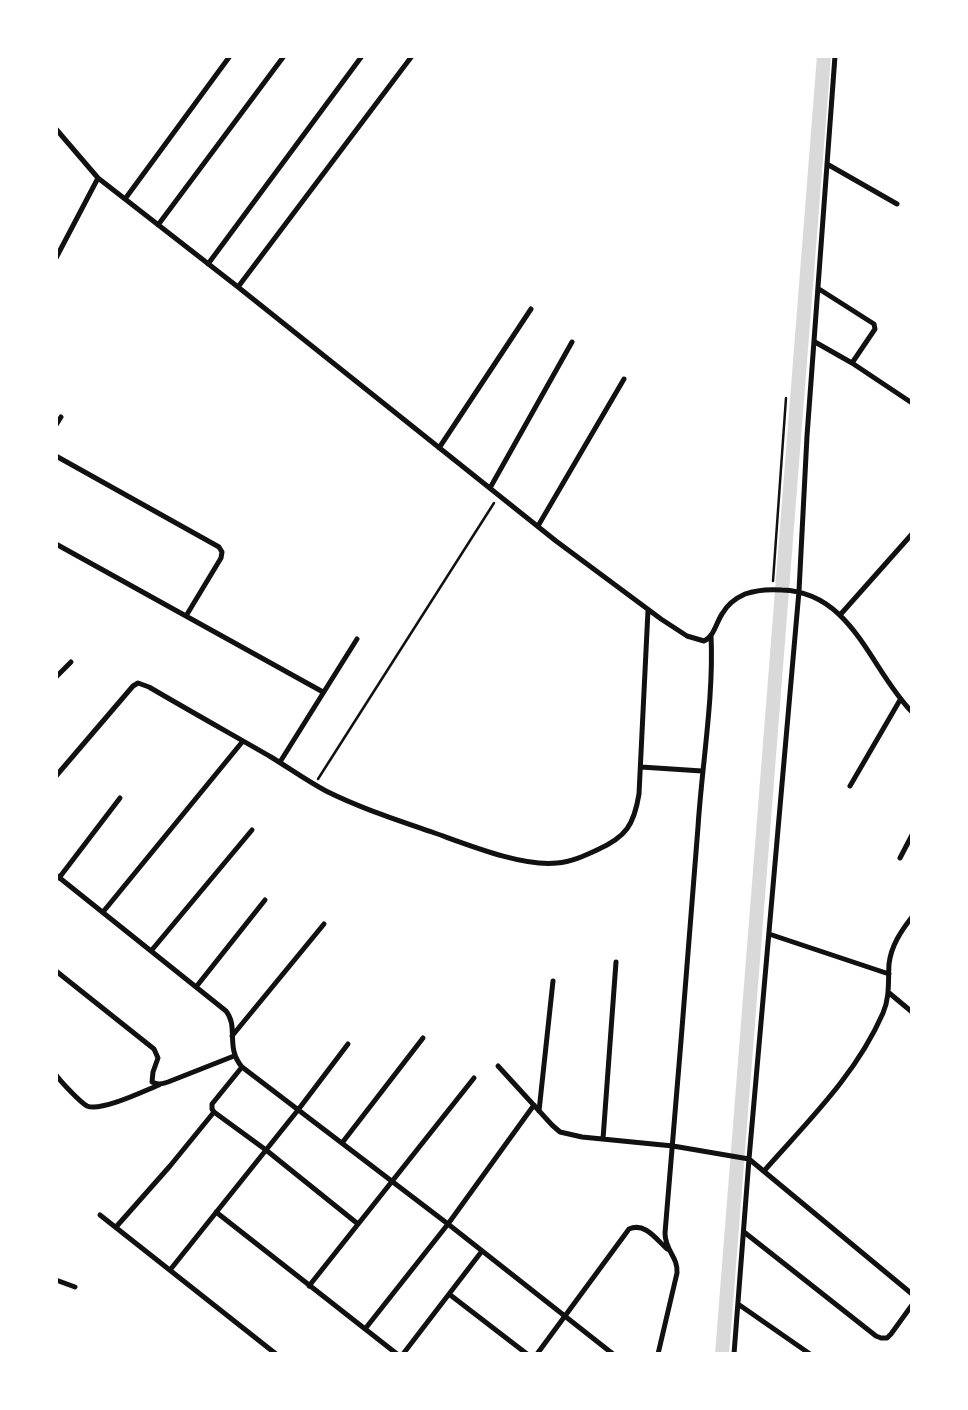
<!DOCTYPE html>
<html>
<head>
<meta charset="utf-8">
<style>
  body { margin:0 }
  #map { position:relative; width:968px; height:1410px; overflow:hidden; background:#fff; font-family:Signika,sans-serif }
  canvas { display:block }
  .frame { position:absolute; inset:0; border:58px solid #fff; pointer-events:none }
</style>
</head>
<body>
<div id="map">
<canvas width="968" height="1410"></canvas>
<div class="frame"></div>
</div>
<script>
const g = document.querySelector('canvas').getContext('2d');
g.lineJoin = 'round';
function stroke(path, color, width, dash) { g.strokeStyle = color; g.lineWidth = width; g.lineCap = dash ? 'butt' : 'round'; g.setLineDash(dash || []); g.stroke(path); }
const canal = new Path2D(`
  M722 1354 824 56`);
const path = new Path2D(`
  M773 581 786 398
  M318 779 494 503`);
const minor = new Path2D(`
  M56 129 98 178 238 287 556 541 661 619 687 636 704 641C714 637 716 623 722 614 727 605 736 598 745 594 756 590 769 589 782 590 852 592 870 669 912 712
  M827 164 897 204
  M125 199 230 56
  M158 225 284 56
  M56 258 98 178
  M208 264 362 56
  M238 287 412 56
  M819 289 874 324 875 329 852 363
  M815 342 852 363 912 403
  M56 425 61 417
  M439 448 531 309
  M56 456 219 547 222 552 221 558 186 616
  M490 488 572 342
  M538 526 624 379
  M56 544 323 692
  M840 615 912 534
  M56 677 71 662
  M280 762 357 639
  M641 767 702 771
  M56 776 133 686 138 683 149 687C190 711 231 734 271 757 289 768 307 781 326 791 360 808 397 820 432 832 466 844 522 867 557 863 571 862 584 856 597 850 626 837 634 825 639 794L648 610
  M850 786 900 700
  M900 858 912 835
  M56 875 226 1011C239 1027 225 1047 242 1067L448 1224 613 1354
  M59 878 120 798
  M103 912 243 741
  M769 934 889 974
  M151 951 252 830
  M56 971 154 1049 158 1058 153 1072 152 1082C158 1085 162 1084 168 1082L234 1056
  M196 987 265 900
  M888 992 912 1012
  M232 1036 324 924
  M498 1066 552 1125 560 1132 582 1137 673 1146 749 1159 912 1294
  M242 1067 212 1104V1109L214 1112 266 1150 358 1224
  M56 1075C62 1083 80 1102 87 1106 101 1112 144 1091 159 1085
  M539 1111 553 981
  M603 1139 616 962
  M342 1143 423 1038
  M764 1171C808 1121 856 1075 883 1013 890 997 888 981 889 964 891 946 901 931 912 917
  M216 1212 397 1354
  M100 1215 276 1354
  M116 1227 170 1166 214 1112
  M744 1232 876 1336 881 1338H887L891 1334 912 1305
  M170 1270 298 1110 348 1044
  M56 1280 75 1287
  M309 1286 474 1078
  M449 1294 527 1354
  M738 1304 810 1354
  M365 1329 448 1224 534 1105
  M403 1354 482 1251
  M537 1354 629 1229C645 1222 656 1239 667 1249
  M658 1354 677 1273C678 1256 665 1251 665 1233 677 1098 687 962 698 827 702 764 714 697 711 635
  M734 1354 749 1159 799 591 807 436 835 56`);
stroke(canal, '#d9d9d9', 14);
stroke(path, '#111', 2.5);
stroke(minor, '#111', 5);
</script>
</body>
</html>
